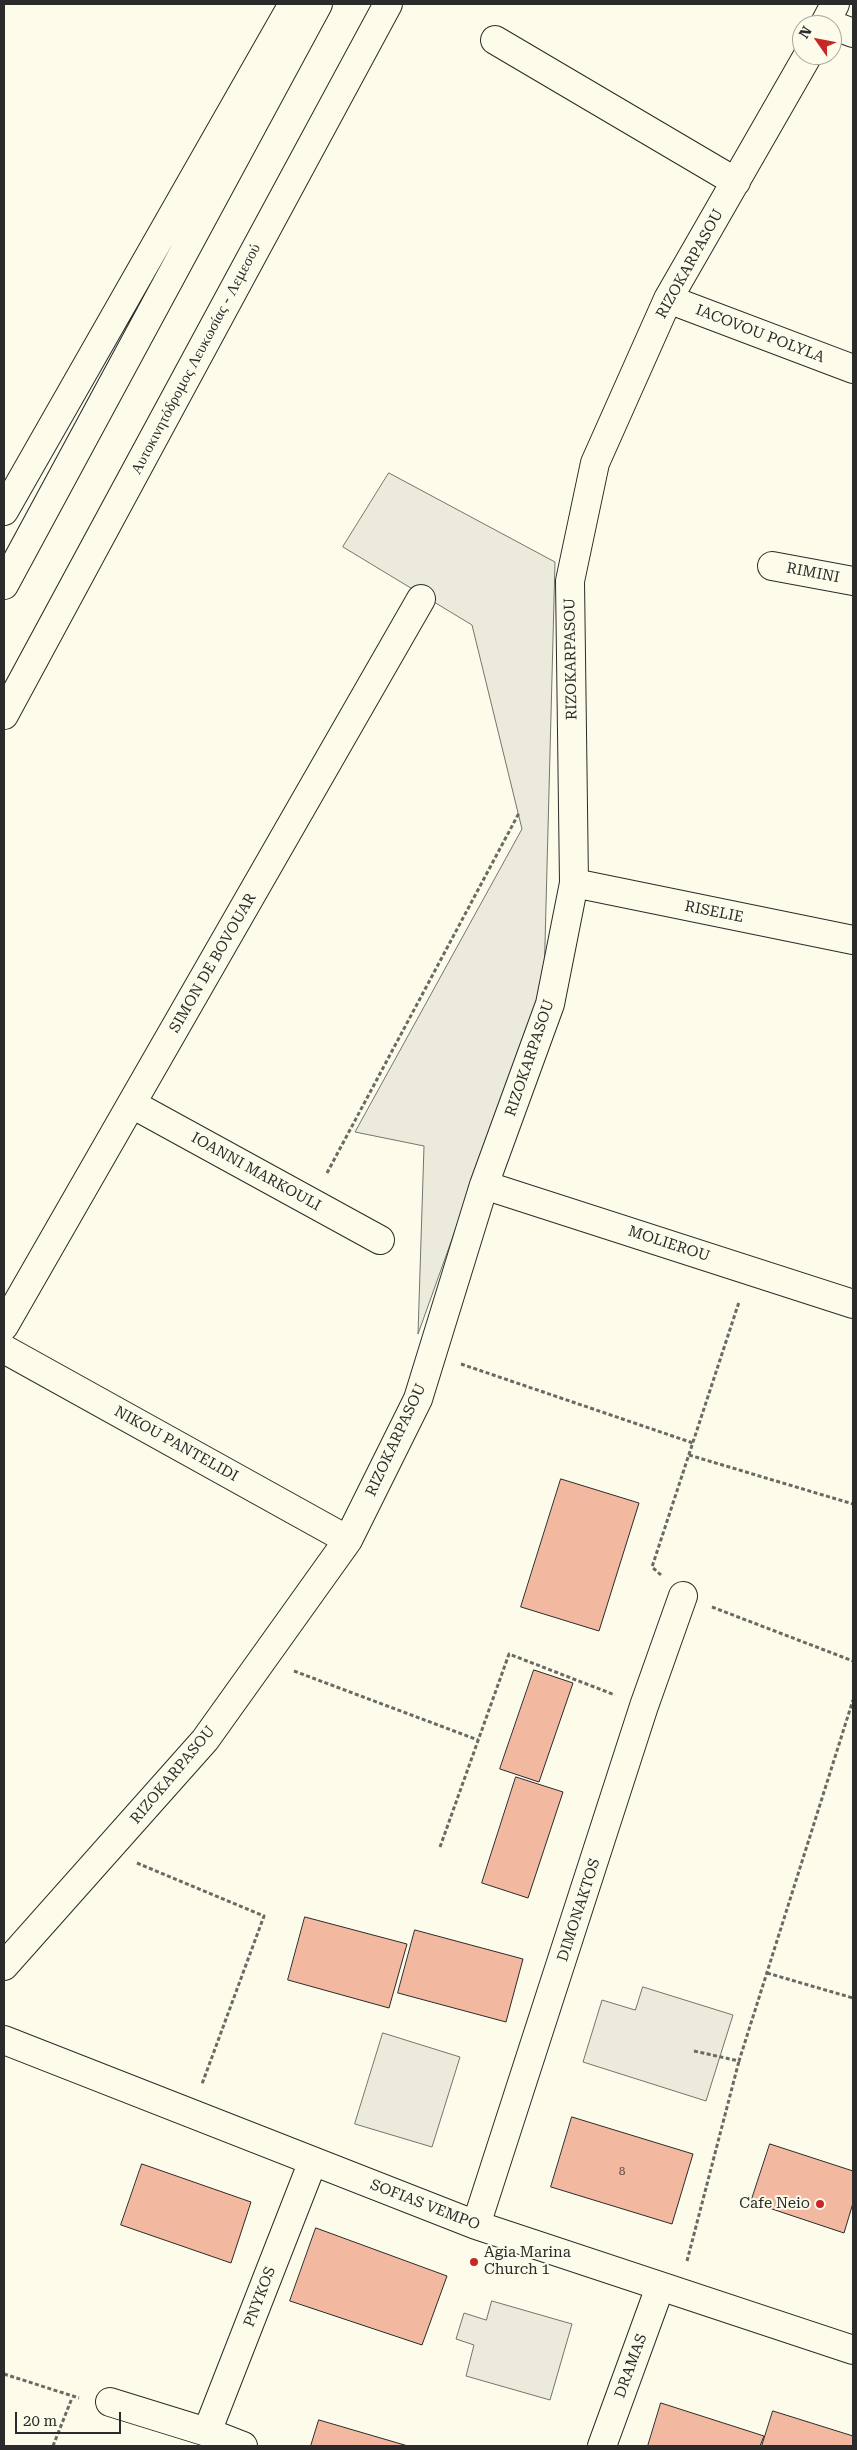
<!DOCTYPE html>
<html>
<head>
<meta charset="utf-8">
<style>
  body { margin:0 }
  #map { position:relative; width:857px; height:2450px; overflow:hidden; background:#fdfbea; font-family:"Roboto Serif",serif }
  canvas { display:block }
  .frame { position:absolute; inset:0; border:5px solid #2b2b2b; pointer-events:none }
  .north { position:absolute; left:792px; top:15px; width:50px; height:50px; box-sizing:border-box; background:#fdfbea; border:1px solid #a9a89e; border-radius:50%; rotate:303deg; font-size:14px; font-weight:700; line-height:20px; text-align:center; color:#2b2b2b }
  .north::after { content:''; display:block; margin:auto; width:18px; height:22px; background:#c62828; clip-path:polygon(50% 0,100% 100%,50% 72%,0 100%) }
  .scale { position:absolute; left:15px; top:2412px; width:106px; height:22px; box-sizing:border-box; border:2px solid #2b2b2b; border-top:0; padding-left:6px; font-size:15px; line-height:18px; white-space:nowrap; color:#2b2b2b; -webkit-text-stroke:4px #fdfbea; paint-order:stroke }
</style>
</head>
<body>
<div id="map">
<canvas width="857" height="2450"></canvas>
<div class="frame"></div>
<div class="north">N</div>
<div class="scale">20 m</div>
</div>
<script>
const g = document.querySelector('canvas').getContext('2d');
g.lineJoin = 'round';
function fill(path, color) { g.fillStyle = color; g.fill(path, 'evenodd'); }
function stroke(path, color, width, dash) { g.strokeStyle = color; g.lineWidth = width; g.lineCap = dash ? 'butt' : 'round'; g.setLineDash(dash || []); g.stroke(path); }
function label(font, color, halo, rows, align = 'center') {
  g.font = font + ' "Roboto Serif",serif'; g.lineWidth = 4; g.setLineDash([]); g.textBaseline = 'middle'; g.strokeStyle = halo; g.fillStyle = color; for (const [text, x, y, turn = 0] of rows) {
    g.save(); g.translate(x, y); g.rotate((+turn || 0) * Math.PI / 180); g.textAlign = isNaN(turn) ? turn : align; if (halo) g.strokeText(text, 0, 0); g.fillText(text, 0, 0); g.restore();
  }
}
const green = new Path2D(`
  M389 473 555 562 544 982 418 1334 424 1146 355 1132 522 829 472 625 343 547Z`);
const parking = new Path2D(`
  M643 1987 733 2015 706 2101 583 2062 602 2000 635 2010Z
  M383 2033 460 2057 432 2147 355 2124Z
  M492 2301 572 2324 550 2400 466 2376 474 2345 456 2339 464 2313 486 2320Z`);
const building = new Path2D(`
  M561 1479 639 1503 599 1631 521 1607Z
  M534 1670 573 1683 539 1782 500 1769Z
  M516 1777 563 1792 528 1898 482 1883Z
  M305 1917 407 1944 389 2008 288 1980Z
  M415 1930 523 1959 506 2022 398 1993Z
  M572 2117 693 2154 672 2224 551 2187Z
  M770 2144 853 2171V2203L844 2233 751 2202Z
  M142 2164 251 2202 231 2263 121 2225Z
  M316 2228 447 2276 422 2345 290 2301Z
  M661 2403 764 2436 760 2446H648Z
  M773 2411 853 2436V2446H762Z
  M319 2420 408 2446H311Z`);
const path = new Path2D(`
  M327 1173 519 813
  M461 1364 693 1443
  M689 1455 853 1504
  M661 1575 652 1567 739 1302
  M712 1607 853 1661
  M294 1671 478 1740
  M440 1847 509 1654 615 1695
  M137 1863 264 1916 202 2084
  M767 1973 853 1998
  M694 2051 739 2061 853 1700
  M687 2261 739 2061
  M4 2374 79 2398
  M53 2446 72 2398`);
const street = new Path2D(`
  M824 25 835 4
  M832 25 853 33
  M495 40 736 182
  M668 299 853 369
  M772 566 853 581
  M574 883 853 940
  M132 1104 380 1240
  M484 1185 853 1304
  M4 1326 421 599
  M4 1349 348 1540
  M4 1966 205 1740 348 1540 418 1399 484 1185 550 1004 574 883 570 581 595 463 668 299 808 55
  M4 2040 476 2225 853 2350
  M476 2225 644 1706 683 1596
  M110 2402 207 2432 243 2446
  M207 2432 313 2161
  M602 2446 660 2287`);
const highway = new Path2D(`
  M4 511 293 4
  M4 585 318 4
  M4 715 388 4`);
const markers = [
  [820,2204,5,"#c62828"],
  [474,2262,5,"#c62828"]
];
const numberNames = [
  ["8",622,2171]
];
const streetNames = [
  ["RIZOKARPASOU",690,264,-61],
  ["IACOVOU POLYLA",760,334,21],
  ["Αυτοκινητόδρομος Λευκωσίας - Λεμεσού",196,359,-62],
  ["RIMINI",813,573,11],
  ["RIZOKARPASOU",571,659,-91],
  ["RISELIE",714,912,11],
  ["SIMON DE BOVOUAR",213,963,-60],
  ["RIZOKARPASOU",530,1058,-71],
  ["IOANNI MARKOULI",256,1172,29],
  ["MOLIEROU",669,1244,18],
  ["RIZOKARPASOU",396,1440,-65],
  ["NIKOU PANTELIDI",176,1444,29],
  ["RIZOKARPASOU",173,1775,-50],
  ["DIMONAKTOS",579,1910,-72],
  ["SOFIAS VEMPO",425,2205,21],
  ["PNYKOS",260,2297,-69],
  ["DRAMAS",631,2366,-70]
];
const poiNames = [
  ["Cafe Neio",810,2204],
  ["Agia Marina",484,2253,"left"],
  ["Church 1",484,2270,"left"]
];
fill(green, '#ecebdb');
stroke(green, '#74746e', 1);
fill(parking, '#eceadb');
stroke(parking, '#74746e', 1);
fill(building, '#f2b8a0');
stroke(building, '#2b2b2b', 1);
stroke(street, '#2b2b2b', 30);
stroke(highway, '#2b2b2b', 30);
stroke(path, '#6a6964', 3, [4, 2.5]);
stroke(street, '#fdfbea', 28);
stroke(highway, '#fdfbea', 28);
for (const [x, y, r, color] of markers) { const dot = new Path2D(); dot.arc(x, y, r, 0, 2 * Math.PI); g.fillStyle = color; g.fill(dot); stroke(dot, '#fdfbea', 2); }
label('12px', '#5d4e48', null, numberNames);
label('15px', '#2b2b2b', '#fdfbea', streetNames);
label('15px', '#2b2b2b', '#fdfbea', poiNames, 'right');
</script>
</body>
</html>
